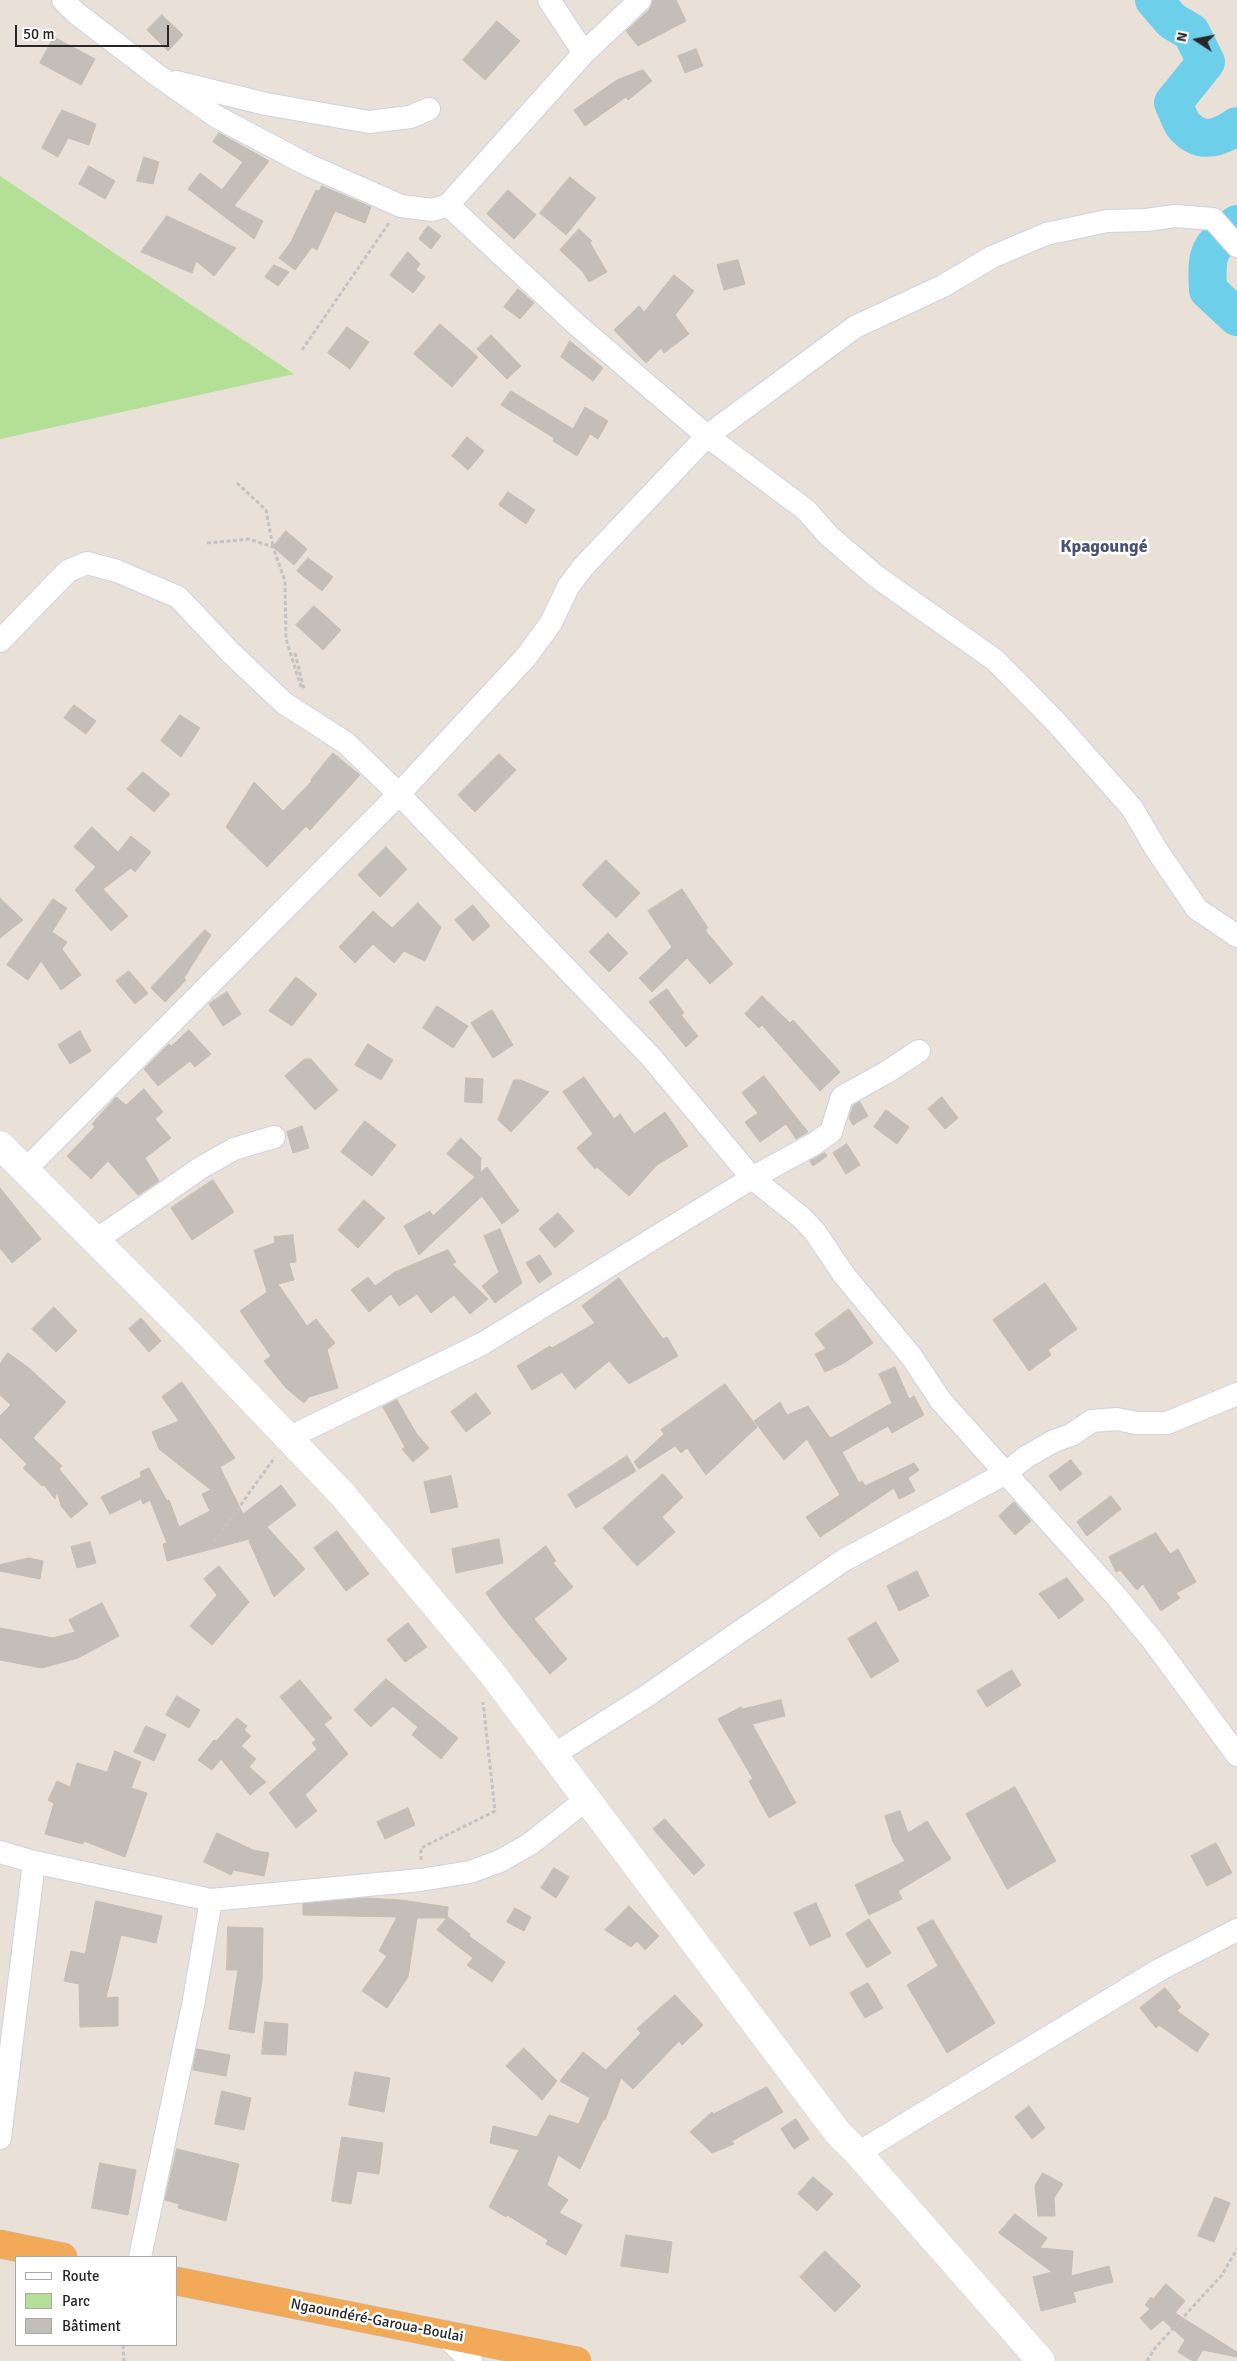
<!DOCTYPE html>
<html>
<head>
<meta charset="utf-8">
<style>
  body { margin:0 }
  #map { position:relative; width:1237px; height:2361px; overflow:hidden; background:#e9e1d8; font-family:Signika,sans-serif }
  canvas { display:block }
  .legend { position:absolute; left:15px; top:2256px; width:162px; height:90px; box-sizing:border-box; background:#fff; border:1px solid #a9a9a9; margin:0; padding:6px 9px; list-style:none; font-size:15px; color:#272727 }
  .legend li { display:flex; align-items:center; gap:10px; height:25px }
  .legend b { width:25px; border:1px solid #a9a9a9 }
  .north { position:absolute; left:1172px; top:15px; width:50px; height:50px; -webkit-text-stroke:4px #fff; paint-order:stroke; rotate:281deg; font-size:14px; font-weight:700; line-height:20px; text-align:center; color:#272727 }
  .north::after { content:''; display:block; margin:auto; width:18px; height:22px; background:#272727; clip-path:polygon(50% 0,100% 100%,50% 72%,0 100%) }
  .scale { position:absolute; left:15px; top:25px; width:154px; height:22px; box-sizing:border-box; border:2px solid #272727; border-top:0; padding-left:6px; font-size:15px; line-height:18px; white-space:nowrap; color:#272727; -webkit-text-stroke:4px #fff; paint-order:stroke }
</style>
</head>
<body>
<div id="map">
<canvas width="1237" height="2361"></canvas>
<ul class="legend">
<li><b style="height:6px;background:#fff"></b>Route</li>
<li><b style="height:14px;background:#b3df96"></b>Parc</li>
<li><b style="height:14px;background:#c4beb8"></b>Bâtiment</li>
</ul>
<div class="north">N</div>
<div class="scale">50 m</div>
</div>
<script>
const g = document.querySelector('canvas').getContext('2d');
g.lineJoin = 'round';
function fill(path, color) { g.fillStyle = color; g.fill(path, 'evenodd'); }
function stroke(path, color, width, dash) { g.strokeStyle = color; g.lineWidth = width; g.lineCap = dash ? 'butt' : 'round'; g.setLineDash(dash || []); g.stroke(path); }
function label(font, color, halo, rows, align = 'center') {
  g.font = font + ' Signika,sans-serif'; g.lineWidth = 5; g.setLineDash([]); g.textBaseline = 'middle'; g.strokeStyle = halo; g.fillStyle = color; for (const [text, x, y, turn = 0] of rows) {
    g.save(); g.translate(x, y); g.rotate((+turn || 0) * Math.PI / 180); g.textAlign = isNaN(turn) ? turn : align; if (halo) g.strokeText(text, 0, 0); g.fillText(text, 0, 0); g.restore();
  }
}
const green = new Path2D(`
  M0 176 294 374 0 439Z`);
const river = new Path2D(`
  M1154 0 1172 21 1191 32 1206 62 1173 103C1177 110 1180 123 1186 128 1203 145 1221 137 1237 126
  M1237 224C1208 249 1206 251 1208 290L1237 317`);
const building = new Path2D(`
  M653 0H676L686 21 638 46 626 31 649 10Z
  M162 15 183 35 168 51 147 30Z
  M497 21 520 41 485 80 463 60Z
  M54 37 95 59 81 85 40 63Z
  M696 49 703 66 685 73 678 56Z
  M643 70 652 81 628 100 626 97 585 126 574 110 617 80Z
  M62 110 96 124 89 145 68 138 58 157 42 148Z
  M219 133 269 161 234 206 263 221 254 239 188 189 200 173 222 190 243 162 213 142Z
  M144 157 159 162 153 184 137 181Z
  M89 166 115 181 105 199 79 184Z
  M570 177 596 198 566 235 540 213Z
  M322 186 371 207 365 223 335 211 317 250 312 247 295 270 279 258 291 242 316 190 319 191Z
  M508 190 536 215 514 239 487 214Z
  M167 216 236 248 214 276 196 261 192 273 141 252Z
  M428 226 441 236 431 249 419 239Z
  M579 229 592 241 590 243 607 272 589 282 583 272 560 250Z
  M408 252 420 264 416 270 425 277 413 293 390 275Z
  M738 260 745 284 724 290 717 265Z
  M274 265 289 272 278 286 265 277Z
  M674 275 694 291 675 315 689 334 664 353 661 348 646 363 614 330 639 306 644 312Z
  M518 289 534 303 520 319 504 307Z
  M440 324 478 357 452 387 414 354Z
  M347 327 369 342 350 369 328 353Z
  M491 335 521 366 507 379 477 349Z
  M570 341 603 368 593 381 561 357Z
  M511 391 573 429 585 407 608 421 598 439 590 434 577 456 553 441 554 438 501 405Z
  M467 437 484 451 468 470 452 456Z
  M508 492 535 510 526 524 499 505Z
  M286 531 307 549 294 565 273 547Z
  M308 558 333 577 322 591 297 571Z
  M314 606 341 630 323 650 296 625Z
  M74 705 96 721 86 734 64 718Z
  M180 715 200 728 181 757 161 741Z
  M333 753 360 775 310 830 306 826 267 867 226 827 254 782 283 811 312 781 311 780Z
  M499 754 516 770 475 812 458 795Z
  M143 772 170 794 154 812 127 789Z
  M92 827 118 852 131 836 151 852 135 872 131 868 103 889 128 916 111 931 75 890 96 867 74 847Z
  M386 847 407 869 380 897 358 875Z
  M606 860 640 893 616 918 582 885Z
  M682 889 708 928 705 930 733 964 710 984 687 958 652 992 639 978 672 947 648 911Z
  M0 898 23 920 0 938Z
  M53 899 67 908 52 932 67 942 62 949 81 975 61 990 41 961 28 980 7 965Z
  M418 903 441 927 425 961 404 951 394 963 373 944 355 963 339 947 373 911 392 928Z
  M473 905 490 926 473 941 455 920Z
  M205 930 211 935 184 978 186 980 165 1002 151 988Z
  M608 933 628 953 609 972 589 952Z
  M129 971 148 993 135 1004 116 981Z
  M296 977 317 994 292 1026 269 1011Z
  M667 989 684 1013 681 1015 698 1036 686 1047 649 1002Z
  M227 992 241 1014 223 1026 209 1004Z
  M762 996 790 1023 793 1020 840 1072 820 1091 762 1025 759 1028 745 1014Z
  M437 1006 468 1026 453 1048 423 1028Z
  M492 1010 513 1045 493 1058 471 1023Z
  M189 1030 211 1054 195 1067 190 1061 158 1086 144 1069 169 1044 171 1046Z
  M80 1031 91 1051 70 1064 58 1045Z
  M368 1044 393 1060 381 1080 355 1065Z
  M305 1059H311L338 1090 315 1110 285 1076Z
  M764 1076 785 1103 808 1132 796 1139 786 1124 760 1142 745 1122 758 1113 742 1093Z
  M584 1077 614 1119 620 1114 634 1134 665 1112 688 1146 657 1165 629 1196 597 1167 595 1169 577 1148 593 1134 563 1092Z
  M466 1078 483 1079 482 1103 465 1102Z
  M514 1080H521L549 1092 511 1132 498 1120Z
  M144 1089 163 1112 155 1119 171 1138 145 1158 159 1181 138 1195 108 1161 91 1179 67 1156 95 1127 92 1124 116 1097 126 1105Z
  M942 1097 958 1118 945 1129 928 1109Z
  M860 1102 868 1116 853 1125 849 1118 853 1106Z
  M886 1110 909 1127 897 1144 874 1127Z
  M365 1121 396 1145 372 1176 341 1152Z
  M302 1126 309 1148 293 1153 287 1132Z
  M461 1138 481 1158 480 1173 487 1167 519 1211 502 1224 482 1196 419 1255 404 1226 430 1211 433 1216 475 1177 447 1154Z
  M847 1144 860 1165 846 1174 833 1153Z
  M825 1153 827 1156 813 1166 810 1161Z
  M213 1180 234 1212 192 1240 171 1208Z
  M0 1188 41 1239 12 1263 0 1248Z
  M364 1200 385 1218 358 1248 338 1230Z
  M558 1213 574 1231 555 1248 539 1229Z
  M500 1229 522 1283 495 1303 482 1286 499 1272 484 1236Z
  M293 1235 296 1262 289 1263 294 1280 278 1284 307 1326 316 1319 335 1343 327 1350 338 1388 309 1397 304 1403 286 1388 264 1361 271 1356 240 1311 267 1292 254 1250 275 1243 274 1237Z
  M448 1250 456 1262 452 1264 488 1299 470 1314 454 1295 431 1313 417 1294 399 1306 391 1294 369 1312 351 1290 368 1277 375 1286 395 1272Z
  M540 1255 552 1274 539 1283 526 1263Z
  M619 1278 663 1339 667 1337 678 1356 629 1384 609 1361 575 1389 562 1372 532 1390 517 1366 550 1346 552 1348 595 1323 582 1306Z
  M1045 1283 1077 1329 1048 1350 1051 1355 1029 1371 993 1320Z
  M54 1307 77 1331 56 1352 32 1329Z
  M849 1309 873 1343 844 1363 825 1372 815 1354 826 1349 815 1334Z
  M141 1318 161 1341 149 1352 129 1329Z
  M8 1353 29 1368 66 1402 33 1438 62 1466 59 1469 88 1504 71 1518 61 1506 57 1490 55 1499 44 1485 42 1486 23 1468 27 1464 0 1437V1416L11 1405 0 1395V1364Z
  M895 1367 909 1399 914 1396 924 1415 892 1433 888 1426 842 1452 859 1483 862 1481 865 1486 914 1463 919 1470 908 1478 915 1491 899 1499 894 1488 820 1537 806 1517 840 1495 807 1439 784 1460 754 1421 780 1402 787 1415 808 1406 830 1438 833 1437 892 1403 879 1374Z
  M182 1382 235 1458 220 1467 243 1514 281 1485 296 1505 267 1527 305 1569 274 1597 249 1541 253 1538 167 1561 163 1544 167 1543 150 1500 143 1504 141 1499 110 1514 101 1497 141 1477 140 1472 149 1468 167 1501 169 1500 179 1527 210 1511 202 1494 211 1490 159 1449 152 1432 179 1421 162 1397Z
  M725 1384 757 1427 706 1475 687 1448 681 1453 675 1446 639 1469 634 1462 664 1434 661 1430Z
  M476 1393 491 1413 466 1432 451 1412Z
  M397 1400 416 1433 429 1448 413 1462 402 1449 405 1447 383 1407Z
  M627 1456 636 1471 576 1508 568 1495Z
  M1071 1460 1082 1474 1060 1491 1049 1476Z
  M663 1474 683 1497 662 1517 675 1532 637 1566 603 1528Z
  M451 1476 458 1507 431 1513 424 1482Z
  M1111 1496 1121 1509 1087 1536 1077 1522Z
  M1014 1502 1031 1521 1015 1535 999 1516Z
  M337 1531 369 1574 346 1591 314 1548Z
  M1156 1533 1170 1554 1178 1549 1196 1582 1176 1593 1180 1598 1161 1611 1143 1584 1137 1590 1120 1570 1116 1572 1109 1557Z
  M499 1539 503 1563 456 1573 452 1549Z
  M90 1542 96 1563 77 1568 71 1547Z
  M546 1546 556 1561 553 1563 573 1587 534 1619 567 1659 550 1674 502 1616 486 1593Z
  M29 1558 43 1561 40 1579 0 1571V1565Z
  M219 1566 249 1602 212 1645 190 1626 217 1595 204 1579Z
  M917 1571 929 1596 899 1611 887 1586Z
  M1067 1578 1084 1600 1059 1619 1039 1594Z
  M102 1603 119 1636 78 1658 42 1668 0 1660V1628L53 1638 75 1632 69 1620Z
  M876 1622 899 1661 871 1678 848 1639Z
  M408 1623 427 1647 405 1662 387 1640Z
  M1012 1670 1021 1685 987 1707 977 1691Z
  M386 1679 458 1738 441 1759 412 1735 418 1727 393 1706 371 1727 354 1710Z
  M300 1680 332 1718 324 1724 348 1754 305 1795 317 1811 296 1828 269 1793 317 1749 312 1743 316 1740 280 1697Z
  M177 1696 200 1710 189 1728 166 1715Z
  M781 1700 785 1716 752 1724 796 1803 769 1818 749 1781 753 1779 718 1719 741 1707 742 1709Z
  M237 1718 247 1726 244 1730 251 1736 241 1746 256 1759 249 1767 266 1782 250 1795 221 1759 212 1770 198 1760 214 1740 216 1741Z
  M146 1726 166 1735 154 1761 134 1752Z
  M115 1751 141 1762 131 1788 147 1793 125 1857 84 1841 83 1844 45 1834 54 1803 48 1800 57 1781 70 1787 77 1763 107 1772Z
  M1015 1787 1056 1861 1007 1889 966 1814Z
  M408 1808 415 1825 385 1839 377 1822Z
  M900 1811 908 1833 927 1821 951 1859 898 1891 902 1899 869 1915 855 1885 905 1861 893 1842 885 1816Z
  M665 1819 705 1865 694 1875 653 1829Z
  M217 1833 253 1850 269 1853 264 1876 233 1870 231 1875 204 1862Z
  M1216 1843 1232 1873 1207 1886 1191 1856Z
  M554 1868 569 1877 556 1898 541 1888Z
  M366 1898 401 1900 448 1907 447 1918H417L408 1977 387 2008 362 1991 387 1956 379 1951 397 1917 303 1915V1904Z
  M96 1901 162 1916 156 1943 121 1935 106 1998 118 1997V2026L80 2027 79 1984 64 1981 71 1951 85 1954Z
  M816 1903 831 1936 810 1946 794 1913Z
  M629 1906 659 1936 645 1950 637 1941 631 1947 605 1930Z
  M515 1908 531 1917 524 1931 507 1922Z
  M448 1917 470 1934 469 1936 505 1962 492 1982 467 1965 473 1958 437 1930Z
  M869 1919 891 1953 867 1968 846 1934Z
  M933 1920 995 2023 947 2053 907 1985 938 1966 917 1928Z
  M228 1927 263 1928 262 1980 254 2033 229 2029 238 1970H227Z
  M868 1983 883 2008 865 2018 850 1993Z
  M1165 1988 1181 2007 1177 2011 1209 2034 1197 2052 1159 2025 1156 2028 1140 2008Z
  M675 1995 703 2025 682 2045 679 2041 633 2089 621 2078 605 2120H603L580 2169 558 2155 547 2185 568 2200 559 2213 582 2225 566 2255 546 2244 548 2240 507 2215 506 2217 489 2207 519 2150 490 2143 493 2126 537 2137 549 2115 579 2124 590 2098 560 2081 583 2052 606 2070 641 2033 637 2029Z
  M265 2022 288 2024 286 2055 262 2054Z
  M524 2048 557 2081 542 2100 506 2066Z
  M197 2049 230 2055 226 2076 193 2070Z
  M355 2072 390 2078 384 2112 349 2105Z
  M767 2087 783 2112 732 2141 734 2144 712 2153 690 2132 712 2112 713 2114Z
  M222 2091 251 2098 244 2130 215 2124Z
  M1029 2106 1045 2128 1032 2139 1015 2117Z
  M796 2119 809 2139 794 2149 781 2129Z
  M342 2137 383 2143 379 2174 357 2171 351 2204 332 2201Z
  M177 2149 239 2164 226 2221 178 2208 179 2204 165 2200Z
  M100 2163 136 2170 128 2215 92 2208Z
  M1043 2173 1063 2184 1054 2198 1055 2216H1038L1035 2186Z
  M813 2177 833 2194 817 2211 798 2194Z
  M1215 2197 1230 2203 1214 2242 1198 2236Z
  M1015 2214 1047 2238 1040 2248 1073 2251 1071 2276 1109 2266 1113 2282 1073 2292 1076 2302 1041 2311 1033 2277 1052 2272 999 2233Z
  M626 2235 672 2242 668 2273 621 2266Z
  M825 2251 861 2286 835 2312 800 2277Z
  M1166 2284 1185 2301 1175 2313 1237 2352V2357L1203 2350 1196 2361H1193L1178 2352 1185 2340 1163 2320 1151 2330 1140 2318 1150 2309 1145 2305 1151 2297 1153 2299Z`);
const path = new Path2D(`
  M302 350 389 223
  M237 483 266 510 273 547
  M207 543 249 539 273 547 285 581 286 639 302 690
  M295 653 304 689
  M214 1542 275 1457
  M421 1860V1848L495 1811 483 1702
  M123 2345 124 2361
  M1147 2361 1155 2348 1222 2275 1237 2249`);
const minor = new Path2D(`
  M63 0 76 13 157 75 217 117 306 164 401 206 432 210 448 205 577 325 707 436 806 510 829 536 877 577 995 660 1055 721 1132 808 1156 849 1197 909 1237 936
  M584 53 640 0
  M176 82 266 104 369 122 410 117 429 109
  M448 205 584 53 549 0
  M0 641 68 571 87 563 117 571 178 597 232 654 284 703 346 743 399 794 526 657 551 623 568 587 583 567 707 436 855 327 943 286 992 257 1046 234 1107 221 1146 220 1175 216 1213 219 1237 246
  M26 1169 399 794 651 1057 752 1178 802 1218 815 1232 844 1275 911 1356 941 1401 1116 1596 1153 1641 1237 1755
  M96 1240 202 1167 234 1149 274 1137
  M288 1438 482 1344 752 1178 814 1144 831 1132 842 1097 887 1072 919 1051
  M553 1755 645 1697 844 1560 1006 1473 1026 1457 1054 1441 1071 1435 1092 1421 1117 1419 1136 1423H1167L1237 1394
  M0 1852 34 1862 0 2138
  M34 1862 211 1900 194 2000 140 2257
  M211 1900 420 1880 470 1872 500 1861 530 1844 587 1799
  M858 2153 1159 1970 1237 1930
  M443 2334 471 2361`);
const tertiary = new Path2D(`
  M0 1145 190 1335 343 1495 491 1672 838 2133 858 2153 1041 2361`);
const trunk = new Path2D(`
  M0 2244 63 2257
  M176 2281 577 2361`);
const streetNames = [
  ["Ngaoundéré-Garoua-Boulai",377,2321,11]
];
const quarterNames = [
  ["Kpagoungé",1104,547]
];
fill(green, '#b3df96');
stroke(river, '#6dcfe9', 38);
fill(building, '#c4beb8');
stroke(building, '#c4bdb2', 1);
stroke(minor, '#ced2e0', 24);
stroke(tertiary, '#ced2e0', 29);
stroke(trunk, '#c3c3c3', 29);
stroke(path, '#c3c3c3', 3, [4, 2.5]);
stroke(minor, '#fff', 22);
stroke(tertiary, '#fff', 28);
stroke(trunk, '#f2aa58', 28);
label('15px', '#272727', '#fff', streetNames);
label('bold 18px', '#495475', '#fff', quarterNames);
</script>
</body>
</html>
